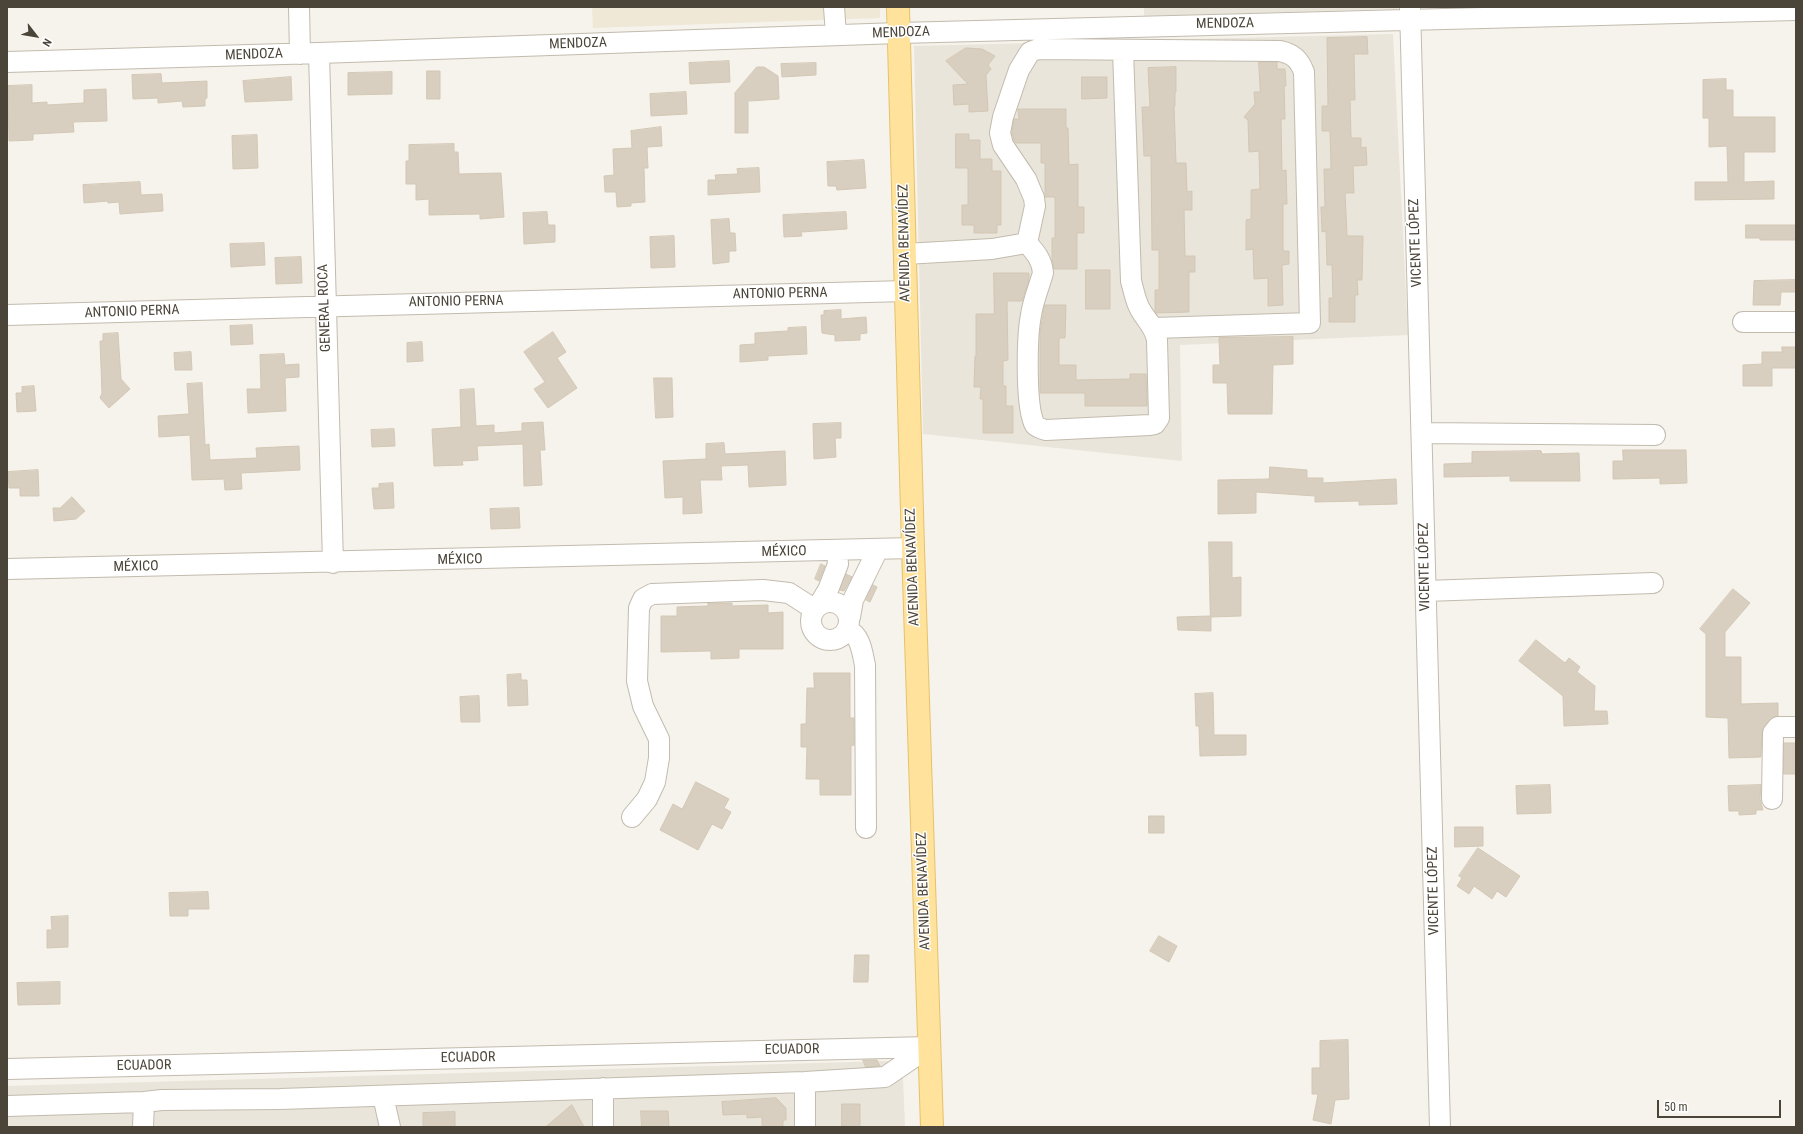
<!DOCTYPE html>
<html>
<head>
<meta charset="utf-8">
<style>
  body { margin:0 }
  #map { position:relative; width:1803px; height:1134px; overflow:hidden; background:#f6f3ec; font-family:"Roboto Condensed",sans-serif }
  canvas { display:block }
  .frame { position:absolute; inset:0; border:8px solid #4b4439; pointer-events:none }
  .north { position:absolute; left:16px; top:16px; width:40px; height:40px; -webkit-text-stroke:3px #fff; paint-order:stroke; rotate:121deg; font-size:11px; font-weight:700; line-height:16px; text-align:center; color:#4b4439 }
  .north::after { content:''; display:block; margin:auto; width:14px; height:18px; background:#4b4439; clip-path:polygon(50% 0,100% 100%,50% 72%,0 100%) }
  .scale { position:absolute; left:1657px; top:1100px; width:124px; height:18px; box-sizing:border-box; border:2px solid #4b4439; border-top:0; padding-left:5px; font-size:12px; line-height:14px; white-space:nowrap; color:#4b4439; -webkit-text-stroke:3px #fff; paint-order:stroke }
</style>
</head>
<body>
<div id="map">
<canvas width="1803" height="1134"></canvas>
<div class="frame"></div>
<div class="north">N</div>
<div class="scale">50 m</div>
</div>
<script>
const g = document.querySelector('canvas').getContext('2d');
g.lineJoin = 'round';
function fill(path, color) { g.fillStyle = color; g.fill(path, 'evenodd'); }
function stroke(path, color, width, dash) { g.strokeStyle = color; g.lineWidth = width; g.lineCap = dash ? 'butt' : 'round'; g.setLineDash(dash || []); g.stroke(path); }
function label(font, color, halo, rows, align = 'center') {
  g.font = font + ' "Roboto Condensed",sans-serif'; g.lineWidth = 3; g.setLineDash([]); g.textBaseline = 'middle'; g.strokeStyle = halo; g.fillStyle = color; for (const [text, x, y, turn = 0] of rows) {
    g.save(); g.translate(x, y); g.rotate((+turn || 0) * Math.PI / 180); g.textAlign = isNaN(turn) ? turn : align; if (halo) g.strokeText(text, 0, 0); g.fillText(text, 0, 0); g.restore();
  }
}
const residential = new Path2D(`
  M1144 7H1398V9L1144 16Z
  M1393 34 1408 335 1180 345 1182 461 923 434 914 46Z
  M888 1061 903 1078 905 1127H7V1086Z`);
const education = new Path2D(`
  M592 7H880V18L593 28Z`);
const building = new Path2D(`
  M1367 37 1368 54H1354L1355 100H1350L1351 138H1361V148L1366 147 1367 165 1353 166 1354 193H1345L1347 236H1363L1362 280H1357L1358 295H1355V322H1329V298H1333L1332 265H1327L1326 231 1322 232 1321 207H1325L1324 169H1331L1330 131H1322V106H1328L1327 38Z
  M966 48 982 49 995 56 988 65 991 69 986 75 988 111 969 112V104L954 105 953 85 968 84 946 61Z
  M729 61 730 82 690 84 689 63Z
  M1259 62H1277V69H1285L1286 86H1284L1285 119H1281L1282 171 1286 170 1287 204H1283V251H1289V264L1282 265 1283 305 1268 306V278L1254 279 1253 249 1246 250V220L1251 219V190L1260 189 1259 151 1249 152 1248 120 1244 117 1255 104 1254 92H1260Z
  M816 63V75L782 77 781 64Z
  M757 67H764L778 76 779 99 750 101 748 100V133H735V93Z
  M1176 67V92H1175V106H1174L1176 163H1186L1187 192 1192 191V210H1184L1185 256H1195V272H1189V312L1156 313 1155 311V290H1159V250H1152L1151 156H1144L1142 107H1150L1148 68Z
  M427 71H440V99H427Z
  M392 72V94L348 95V73Z
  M161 74 162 83 207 81V98L205 99V106L183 107 182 101 158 103V98L133 99 132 75Z
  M291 77 292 100 245 102 243 81Z
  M1082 77H1107V98L1082 99Z
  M1726 79V90H1733V117H1775V152H1744V182L1774 181V199L1695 200V182H1728L1727 146 1709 147V118H1703V80Z
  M32 85V103L47 102V105L84 103V90L106 89 107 121 73 122 74 132 33 134V140L9 141 8 86Z
  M686 92 687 114 651 116 650 94Z
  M1018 109H1066V128H1068L1069 165 1078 164V207H1084V233H1077V269H1054L1052 259V238H1055V197H1045V163H1041V143H1016L1014 140 1012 133 1014 119H1019Z
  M661 127 662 146 647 147 648 168H644L645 202 631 203V206L617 207 616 192H605L604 176 614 175 613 149 632 148 631 131Z
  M956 134H969V140H980V159H992V171H1001V225H997V233H974V225H962V205H968V168H956Z
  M257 135 258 168 233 169 232 136Z
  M454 144V152H458L459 174 501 173 504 217 480 219V214L429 215V199L416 200V184H406V161H409V145Z
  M864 160 866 188 837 190 836 186H828L827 162Z
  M759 168 760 192 708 195V180H716L715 175 738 174 737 169Z
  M140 182 141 195 162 194 163 211 120 214 119 202 108 203V201L84 203 83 185Z
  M547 212 548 225H555V242L524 244 523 213Z
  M846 212 847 229 801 232 802 236 784 237 783 215Z
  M729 219 730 233H735L736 251H729V262L713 264 711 220Z
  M1746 225H1796V240H1760V238H1746Z
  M674 236 675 267 651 268 650 237Z
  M264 243 265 265 231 267 230 244Z
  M301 257 302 283 276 284 275 258Z
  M1086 270H1110V309H1086Z
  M994 273H1029V280L1022 301H1007L1008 360 1003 361V386H1006V406H1013V433H983V399H980L981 387H974L975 356H976V314H994Z
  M1796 280V292H1781L1780 305H1753L1754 281Z
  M1045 305H1066L1065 338H1059V365H1076V380L1130 379V374H1146L1147 406H1085V393H1040V333Z
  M841 310V319L866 317 867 333 860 334V340L835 341V335L822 333 821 315H824V311Z
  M252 325 253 344 231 345 230 326Z
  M806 327 807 354 768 356V360L740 362V345L755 344V333L788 331V328Z
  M553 332 566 352 557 358 577 388 548 408 534 389 545 382 524 352Z
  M118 333 121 379 130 389 109 408 100 398 102 393 100 341H103V334Z
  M1293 337V364L1273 365 1272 414H1228L1227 383H1213V365H1220L1219 338Z
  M422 342 423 361 407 362V343Z
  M1782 347H1796V368H1772V386H1743V365L1762 364V352H1782Z
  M191 352 192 370H175L174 353Z
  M284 354 285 365 299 364V377L285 378 286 411 248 413 247 389H261L260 355Z
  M654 378H672L673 417 656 418Z
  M202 383 205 445 209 444 210 460 257 458 256 448 299 446 300 470 241 473 242 489 225 490 224 479 192 480 190 435 159 437 158 416 189 414 187 384Z
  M34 386 36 411 17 412 16 393H22V387Z
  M474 389 476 426 494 425V433L522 431V423L543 422 545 450H540L542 485 524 486 523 444 477 446 478 460 462 461 463 465 434 466 432 429 461 427 460 390Z
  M841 423V438H835L836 457 814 459 813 424Z
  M394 429 395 446 372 447 371 430Z
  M724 443 725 454 785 451 786 485 749 487 748 465 721 466 722 480H700L702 513 683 514V497L665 498 663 461 706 459V444Z
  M1623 450H1686L1687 483 1660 484V478L1613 479V461H1623Z
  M1541 451 1542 454 1579 453 1580 481H1510V476L1444 477V464L1472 463V452Z
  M1270 467 1307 470V478H1323V483L1396 479 1397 504 1359 505V501L1315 502V496L1256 492V513L1218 514V480L1269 479Z
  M38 470 39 496H20V488H9L8 472Z
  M393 483 394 508 374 509 372 488H379V484Z
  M72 497 85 511 76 519 54 521 53 508H60Z
  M519 508 520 528 491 529 490 509Z
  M1209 542H1232V578L1241 577V616L1211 617V631L1178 630 1177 617 1210 616Z
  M821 564 825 566 819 581 815 579Z
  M846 574 852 577 844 591 840 590Z
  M873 585 877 587 870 602 866 600Z
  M1733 589 1750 603 1725 632V657H1741V704L1778 703V716L1769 720 1762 732 1761 757 1729 758 1728 718 1706 717V634L1700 629Z
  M708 603H732V606L768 605V613L783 612V649H739V658L711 659V651L661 652V616H677V607L708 606Z
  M1536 640 1565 663 1569 658 1580 667 1577 672 1595 686 1594 711H1607L1608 724 1564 726 1563 696 1519 661Z
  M814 673H850V718H854V745L851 746V795H820V779H806L807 747H801V724H806L807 688H814Z
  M521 674V680H527L528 705 508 706 507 675Z
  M1213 693 1214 735H1246V755L1200 756 1199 726H1196L1195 694Z
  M479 696 480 722H461L460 697Z
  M1784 743H1796V774H1784Z
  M696 782 729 799 724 808 731 812 722 829 712 824 698 850 660 830 673 804 682 809Z
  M1550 785 1551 813 1517 814 1516 786Z
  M1761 785 1760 799 1763 810H1756V814L1739 815V811H1729L1728 786Z
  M1149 816H1164V833H1149Z
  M1455 827H1483V846L1455 847Z
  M1478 848 1520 876 1506 897 1497 891 1492 899 1474 886 1469 894 1457 886 1462 878 1459 876Z
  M208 892 209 909H188V916H170L169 893Z
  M68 916V947L47 948V930H52L51 917Z
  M1159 936 1177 946 1169 962 1150 951Z
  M855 955H869L868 982H854Z
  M60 982V1004L18 1005 17 983Z
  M1348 1040 1349 1099 1335 1100 1331 1124 1313 1120 1318 1094H1312V1068H1320V1041Z
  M863 1060H877L880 1066 866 1067Z
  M776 1098 786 1108V1120H783V1127H762V1117L747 1118V1114L723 1115 722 1102Z
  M842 1104H860V1127L842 1126Z
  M572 1105 584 1127H546Z
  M641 1111H668L669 1127H642Z
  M455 1112V1127H423V1113Z`);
const minor = new Path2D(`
  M299 7 300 54
  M834 7 836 35
  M1410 7 1440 1127
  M319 53 333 563
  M7 62 319 53 899 33 1796 10
  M1027 243 1035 206 1034 198 1026 179 1003 145 1000 133 1003 117 1019 70 1030 52 1038 49 1280 51C1293 54 1299 59 1304 72L1310 323 1154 328
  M1027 243C1036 253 1042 260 1043 273 1039 287 1033 301 1031 315 1027 335 1025 408 1035 425 1038 428 1042 429 1046 430L1150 425 1155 424 1159 418 1157 340C1155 327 1146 320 1140 309 1135 300 1134 291 1131 281L1123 50
  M905 254 992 249 1027 243
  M7 315 906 291
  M1743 322H1796
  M1422 433 1655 435
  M7 569 913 548
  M1426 591 1653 583
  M811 621a19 19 0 1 1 38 0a19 19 0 1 1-38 0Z
  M819 605 828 590 838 564 837 551
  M850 617 853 600 878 549
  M848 630C861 636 862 652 865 665L866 828
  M1772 799 1773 733 1778 727H1796
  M632 817 647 799 655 782 659 758V739L643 706 637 681 639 608 643 599 652 594 763 590 789 593 814 609
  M7 1069 929 1047
  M805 1082V1127
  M603 1088V1127
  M383 1096 390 1127
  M7 1106 144 1102 162 1100 280 1099 805 1082 885 1077 929 1047
  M143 1127 144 1102`);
const major = new Path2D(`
  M898 7 913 548 932 1127`);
const streetNames = [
  ["MENDOZA",1225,24,-1],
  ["MENDOZA",901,33,-2],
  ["MENDOZA",578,44,-2],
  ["MENDOZA",254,55,-2],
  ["AVENIDA BENAVÍDEZ",905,243,-91],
  ["VICENTE LÓPEZ",1416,243,-92],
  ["ANTONIO PERNA",780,294,-1],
  ["ANTONIO PERNA",456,302,-1],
  ["GENERAL ROCA",325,308,-92],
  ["ANTONIO PERNA",132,312,-2],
  ["MÉXICO",784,552,-1],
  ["MÉXICO",460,560,-1],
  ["MÉXICO",136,567,-1],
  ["AVENIDA BENAVÍDEZ",913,567,-92],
  ["VICENTE LÓPEZ",1425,567,-91],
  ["AVENIDA BENAVÍDEZ",924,891,-92],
  ["VICENTE LÓPEZ",1434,891,-91],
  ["ECUADOR",792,1050,-1],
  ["ECUADOR",468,1058,-1],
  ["ECUADOR",144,1066,-1]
];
fill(residential, '#eae5da');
fill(education, '#efe8d6');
fill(building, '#d8cfc1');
stroke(building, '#d3c7b4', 1);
stroke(minor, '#c2bbae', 22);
stroke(major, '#e6c16a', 24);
stroke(minor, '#fff', 20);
stroke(major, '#ffe39c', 22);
label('14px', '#4b4439', '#fff', streetNames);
</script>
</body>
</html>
